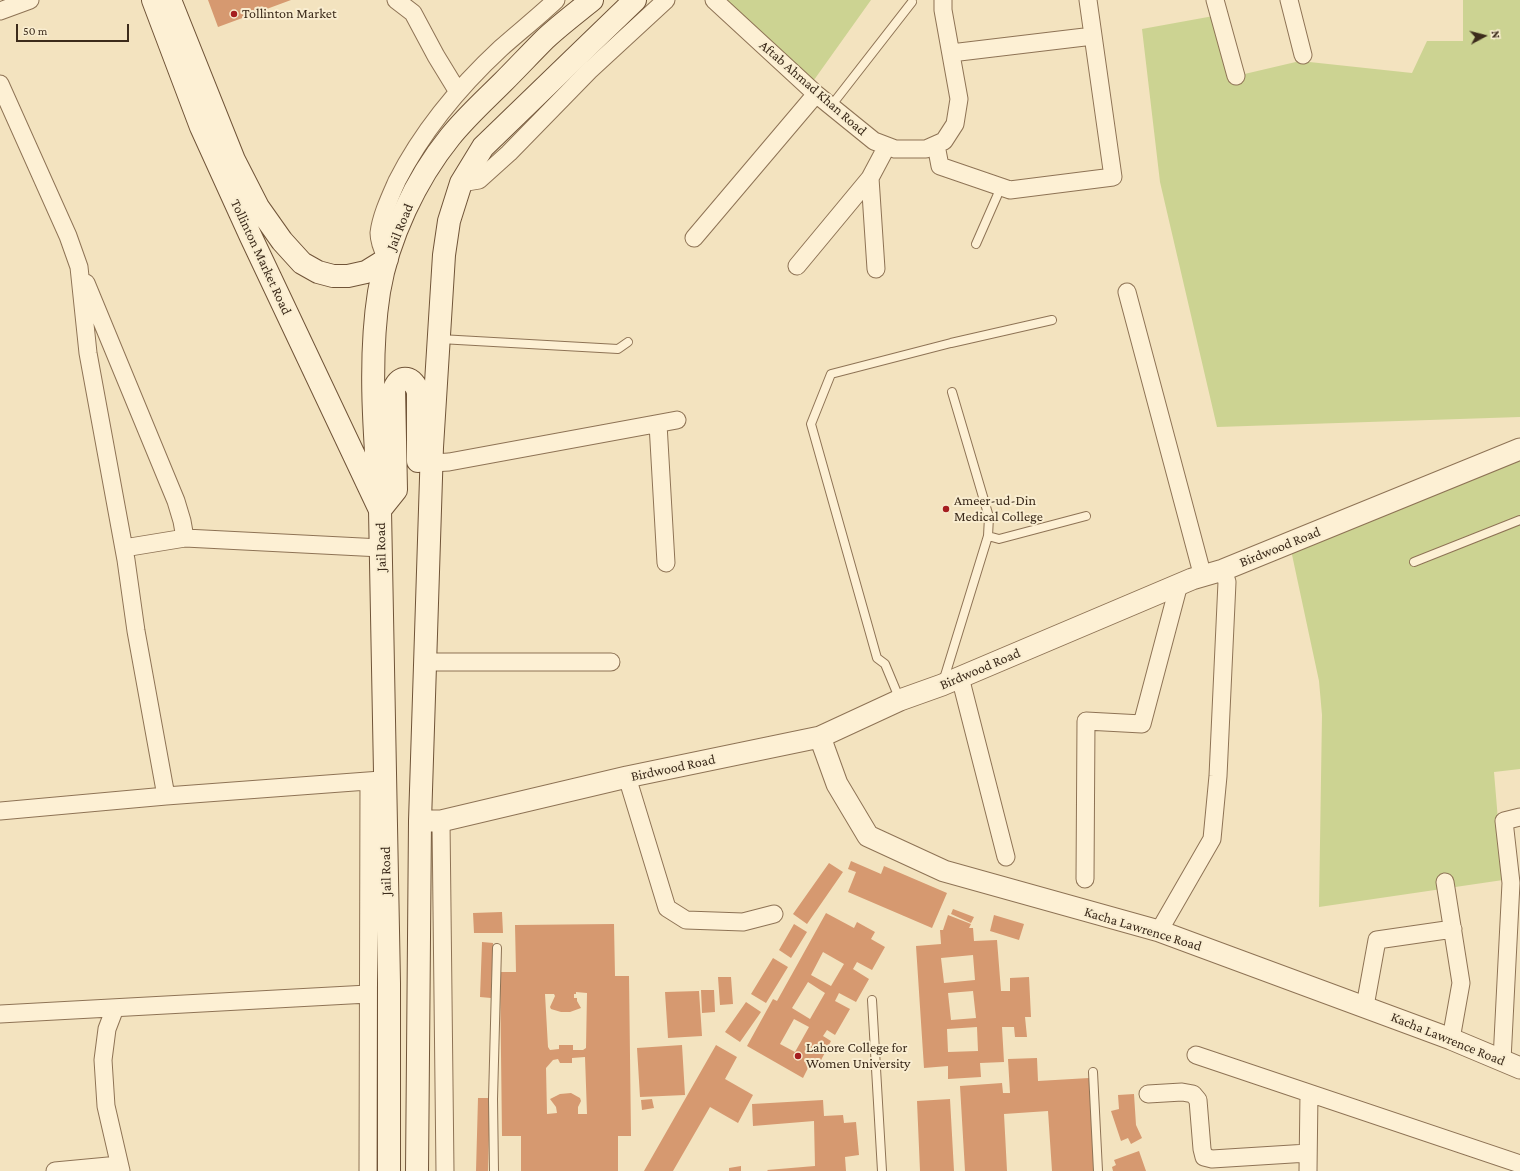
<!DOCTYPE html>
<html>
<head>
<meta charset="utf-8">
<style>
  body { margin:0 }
  #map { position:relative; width:1520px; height:1171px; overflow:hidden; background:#f3e3bf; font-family:"Crimson Pro",serif }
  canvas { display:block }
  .north { position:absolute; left:1464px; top:16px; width:40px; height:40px; -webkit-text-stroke:3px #f9edd0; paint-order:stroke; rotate:83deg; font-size:11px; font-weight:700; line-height:16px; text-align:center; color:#3c2b1b }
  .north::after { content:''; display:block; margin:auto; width:14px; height:18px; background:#3c2b1b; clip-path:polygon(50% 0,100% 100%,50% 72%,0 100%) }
  .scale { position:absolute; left:16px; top:24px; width:113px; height:18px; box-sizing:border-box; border:2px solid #3c2b1b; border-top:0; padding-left:5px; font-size:12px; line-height:14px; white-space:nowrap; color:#3c2b1b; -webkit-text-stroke:3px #f9edd0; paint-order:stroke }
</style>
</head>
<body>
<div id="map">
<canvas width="1520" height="1171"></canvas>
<div class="north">N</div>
<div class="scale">50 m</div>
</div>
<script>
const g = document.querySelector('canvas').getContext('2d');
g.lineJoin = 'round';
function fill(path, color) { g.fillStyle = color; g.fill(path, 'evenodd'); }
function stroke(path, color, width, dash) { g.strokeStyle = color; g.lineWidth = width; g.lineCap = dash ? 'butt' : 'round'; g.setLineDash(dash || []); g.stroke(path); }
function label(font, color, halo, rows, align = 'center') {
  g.font = font + ' "Crimson Pro",serif'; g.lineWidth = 4; g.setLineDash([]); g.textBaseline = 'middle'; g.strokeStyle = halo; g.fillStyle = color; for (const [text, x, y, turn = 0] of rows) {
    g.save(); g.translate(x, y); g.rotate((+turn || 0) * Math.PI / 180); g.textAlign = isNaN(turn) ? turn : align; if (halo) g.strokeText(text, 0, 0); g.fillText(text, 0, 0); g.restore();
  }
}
const green = new Path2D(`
  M717 0H871L809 87Z
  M1463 0H1520V417L1217 427 1160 182 1142 29 1219 15 1236 76 1300 61 1412 73 1427 41H1463Z
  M1520 461V769L1494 772 1503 880 1319 907 1322 715 1319 681 1291 550Z`);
const building = new Path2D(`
  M208 0H291L218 27Z
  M851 861 881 874 884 866 947 893 932 928 848 892 856 872 848 869Z
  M829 863 843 872 807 924 793 914Z
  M953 909 974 917 971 923 951 914Z
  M502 912 503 933H474L473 913Z
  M826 913 854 928 857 922 875 932 871 939 885 947 872 970 857 962 853 969 869 979 856 1002 839 993 835 1001 850 1009 835 1035 827 1030 823 1036 831 1041 819 1064 812 1060 803 1078 747 1046 773 999 777 1001ZM823 952 844 964 831 986 811 975ZM808 982 825 993 810 1019 792 1008ZM794 1019 809 1027 795 1052 780 1044Z
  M948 915 971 924 969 928H973L974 941 997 940 1001 991H1010V978L1029 977 1031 1017H1025L1027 1037H1015L1014 1027H1002L1004 1062 980 1063 981 1077 948 1079V1066L924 1068 916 946 941 944 940 930H943ZM973 955 975 980 944 983 941 958ZM973 991 976 1018 951 1020 948 993ZM977 1027 978 1051 948 1052 947 1029Z
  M994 915 1024 924 1019 940 990 931Z
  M614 924 615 976H629L631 1136H618V1171H521V1136H502L500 972H516L515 925ZM576 992 587 993 586 1048 583 1050H573V1045H559V1049L550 1050 548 1047 545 994H554L555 996 550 1007 551 1009 561 1012H570L581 1008 577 1001V998H574V994H576ZM585 1057 587 1114H578V1107L581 1101 580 1098 571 1093 560 1094 550 1099 556 1107 557 1113 547 1114 546 1068 553 1060 558 1059 560 1063H572V1058Z
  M794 924 807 932 791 958 779 950Z
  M482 942 493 943 491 998 480 997Z
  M773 958 788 967 766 1003 751 994Z
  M718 977H731L733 1004 720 1005Z
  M701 990H714L715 1012 702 1013Z
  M699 991 702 1036 668 1038 665 992Z
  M746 1002 761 1012 740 1042 725 1032Z
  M682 1045 685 1095 640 1097 637 1048Z
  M716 1045 737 1057 725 1079 753 1095 738 1123 710 1107 673 1171H644Z
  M1037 1058 1038 1081 1089 1078 1095 1171H1052L1048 1111 1004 1114 1007 1171H965L960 1086 1002 1083 1003 1093H1010L1008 1059Z
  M1134 1094 1136 1125 1142 1138 1131 1144 1128 1138 1121 1141 1111 1111 1119 1109 1118 1095Z
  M478 1098H490L488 1171H476Z
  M652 1099 654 1108 642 1110 641 1100Z
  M950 1099 954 1171H920L917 1101Z
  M823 1100 824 1116 843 1115 844 1123 856 1122 859 1155 845 1157 846 1171H768L767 1170 815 1166 814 1121 753 1126 752 1104Z
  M1139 1151 1146 1171H1113L1112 1167 1116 1165 1114 1160Z
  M741 1166V1171H729V1168Z`);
const service = new Path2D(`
  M831 106 912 2
  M976 244 1001 187
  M440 339 618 349 628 342
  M988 536 999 539 1086 516
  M1414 562 1520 520
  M943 682 988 536 989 517 952 392
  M900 700 885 664 877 658 811 424 831 374 951 343 1052 320
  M872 1000 882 1171
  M1093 1072 1098 1171
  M494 1171 493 1099 497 948`);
const minor = new Path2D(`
  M396 0 413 13 436 56 458 92
  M714 0 816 94 874 141 895 149H926L944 141 955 124 959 99 943 10V0
  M1215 0 1236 76
  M1289 0 1303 55
  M0 11 30 0
  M951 53 1093 36
  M0 84 68 236 79 267 88 353 126 560 136 631 166 796
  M936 145 940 166 1010 190 1113 177 1088 0
  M461 183 479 180 509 153 589 71 666 0
  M694 238 816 94
  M387 259C383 251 379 242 379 233 381 216 390 197 397 181 423 130 459 87 501 48 519 32 538 17 556 0
  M797 266 870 178
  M876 269 870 178 887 146
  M86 283 176 501 182 521 185 538
  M1127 292 1203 577
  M658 424 666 563
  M432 463 449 462 677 420
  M124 548 185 538 381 548
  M425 662H611
  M960 677 1006 857
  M627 777 667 908 686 920 743 922 774 914
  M0 811 166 796 381 780
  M441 821 445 1171
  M1085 879 1086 721 1142 724 1179 584
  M1445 882 1461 983 1451 1039
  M1159 931 1212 839 1218 776 1227 582 1223 570
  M1365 1006 1377 940 1453 929
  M115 1008 107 1029 103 1060 106 1106 121 1171
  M0 1014 368 994
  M1196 1055 1520 1164
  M1502 1060 1511 883 1504 821 1520 817
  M1148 1094 1182 1092 1193 1094 1198 1100 1202 1149 1204 1157 1212 1159 1308 1153
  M55 1171 119 1165
  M368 1171 369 781
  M1308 1171 1309 1093`);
const tertiary = new Path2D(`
  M820 737 837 784 868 836 944 871 1159 931 1451 1039 1520 1068
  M420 821H441L627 777 820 737 900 700 942 685 1192 579 1223 570 1520 449`);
const secondary = new Path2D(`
  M153 0 201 127 251 237 380 510 396 490 394 389C400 373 414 377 418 392V461
  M170 0 234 160 258 207 282 241 302 263 318 272 333 276H348L366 272 387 259
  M389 1171V983L380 510C375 439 368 362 379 292 388 238 416 179 450 137 466 117 485 100 503 82 517 68 531 53 545 39 560 25 576 13 592 0
  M417 1171 420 821 432 447 444 255 449 221 461 183 483 147 635 0`);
const markers = [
  [234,14,4,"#a51e20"],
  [946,509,4,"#a51e20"],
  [798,1056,4,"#a51e20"]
];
const poiNames = [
  ["Tollinton Market",242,14],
  ["Ameer-ud-Din",954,501],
  ["Medical College",954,517],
  ["Lahore College for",806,1048],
  ["Women University",806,1064]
];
const streetNames = [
  ["Aftab Ahmad Khan Road",813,88,41],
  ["Jail Road",400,227,-68],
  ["Tollinton Market Road",261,257,65],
  ["Jail Road",381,547,-91],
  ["Birdwood Road",1280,547,-22],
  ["Birdwood Road",980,669,-23],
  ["Birdwood Road",673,768,-12],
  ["Jail Road",386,871,-91],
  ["Kacha Lawrence Road",1143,929,17],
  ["Kacha Lawrence Road",1448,1039,22]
];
fill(green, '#ccd392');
fill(building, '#d69970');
stroke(service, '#8e7355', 10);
stroke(minor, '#8e7355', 19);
stroke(tertiary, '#8e7355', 23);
stroke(secondary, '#705438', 24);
stroke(service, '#fdf0d4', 8);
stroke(minor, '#fdf0d4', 17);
stroke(tertiary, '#fdf0d4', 21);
stroke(secondary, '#fdf0d4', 22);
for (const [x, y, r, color] of markers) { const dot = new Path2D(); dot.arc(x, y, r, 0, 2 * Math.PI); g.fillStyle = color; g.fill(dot); stroke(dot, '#f9edd0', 1.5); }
label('14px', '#3c2b1b', '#f9edd0', poiNames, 'left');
label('14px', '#3c2b1b', '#f9edd0', streetNames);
</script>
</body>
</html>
